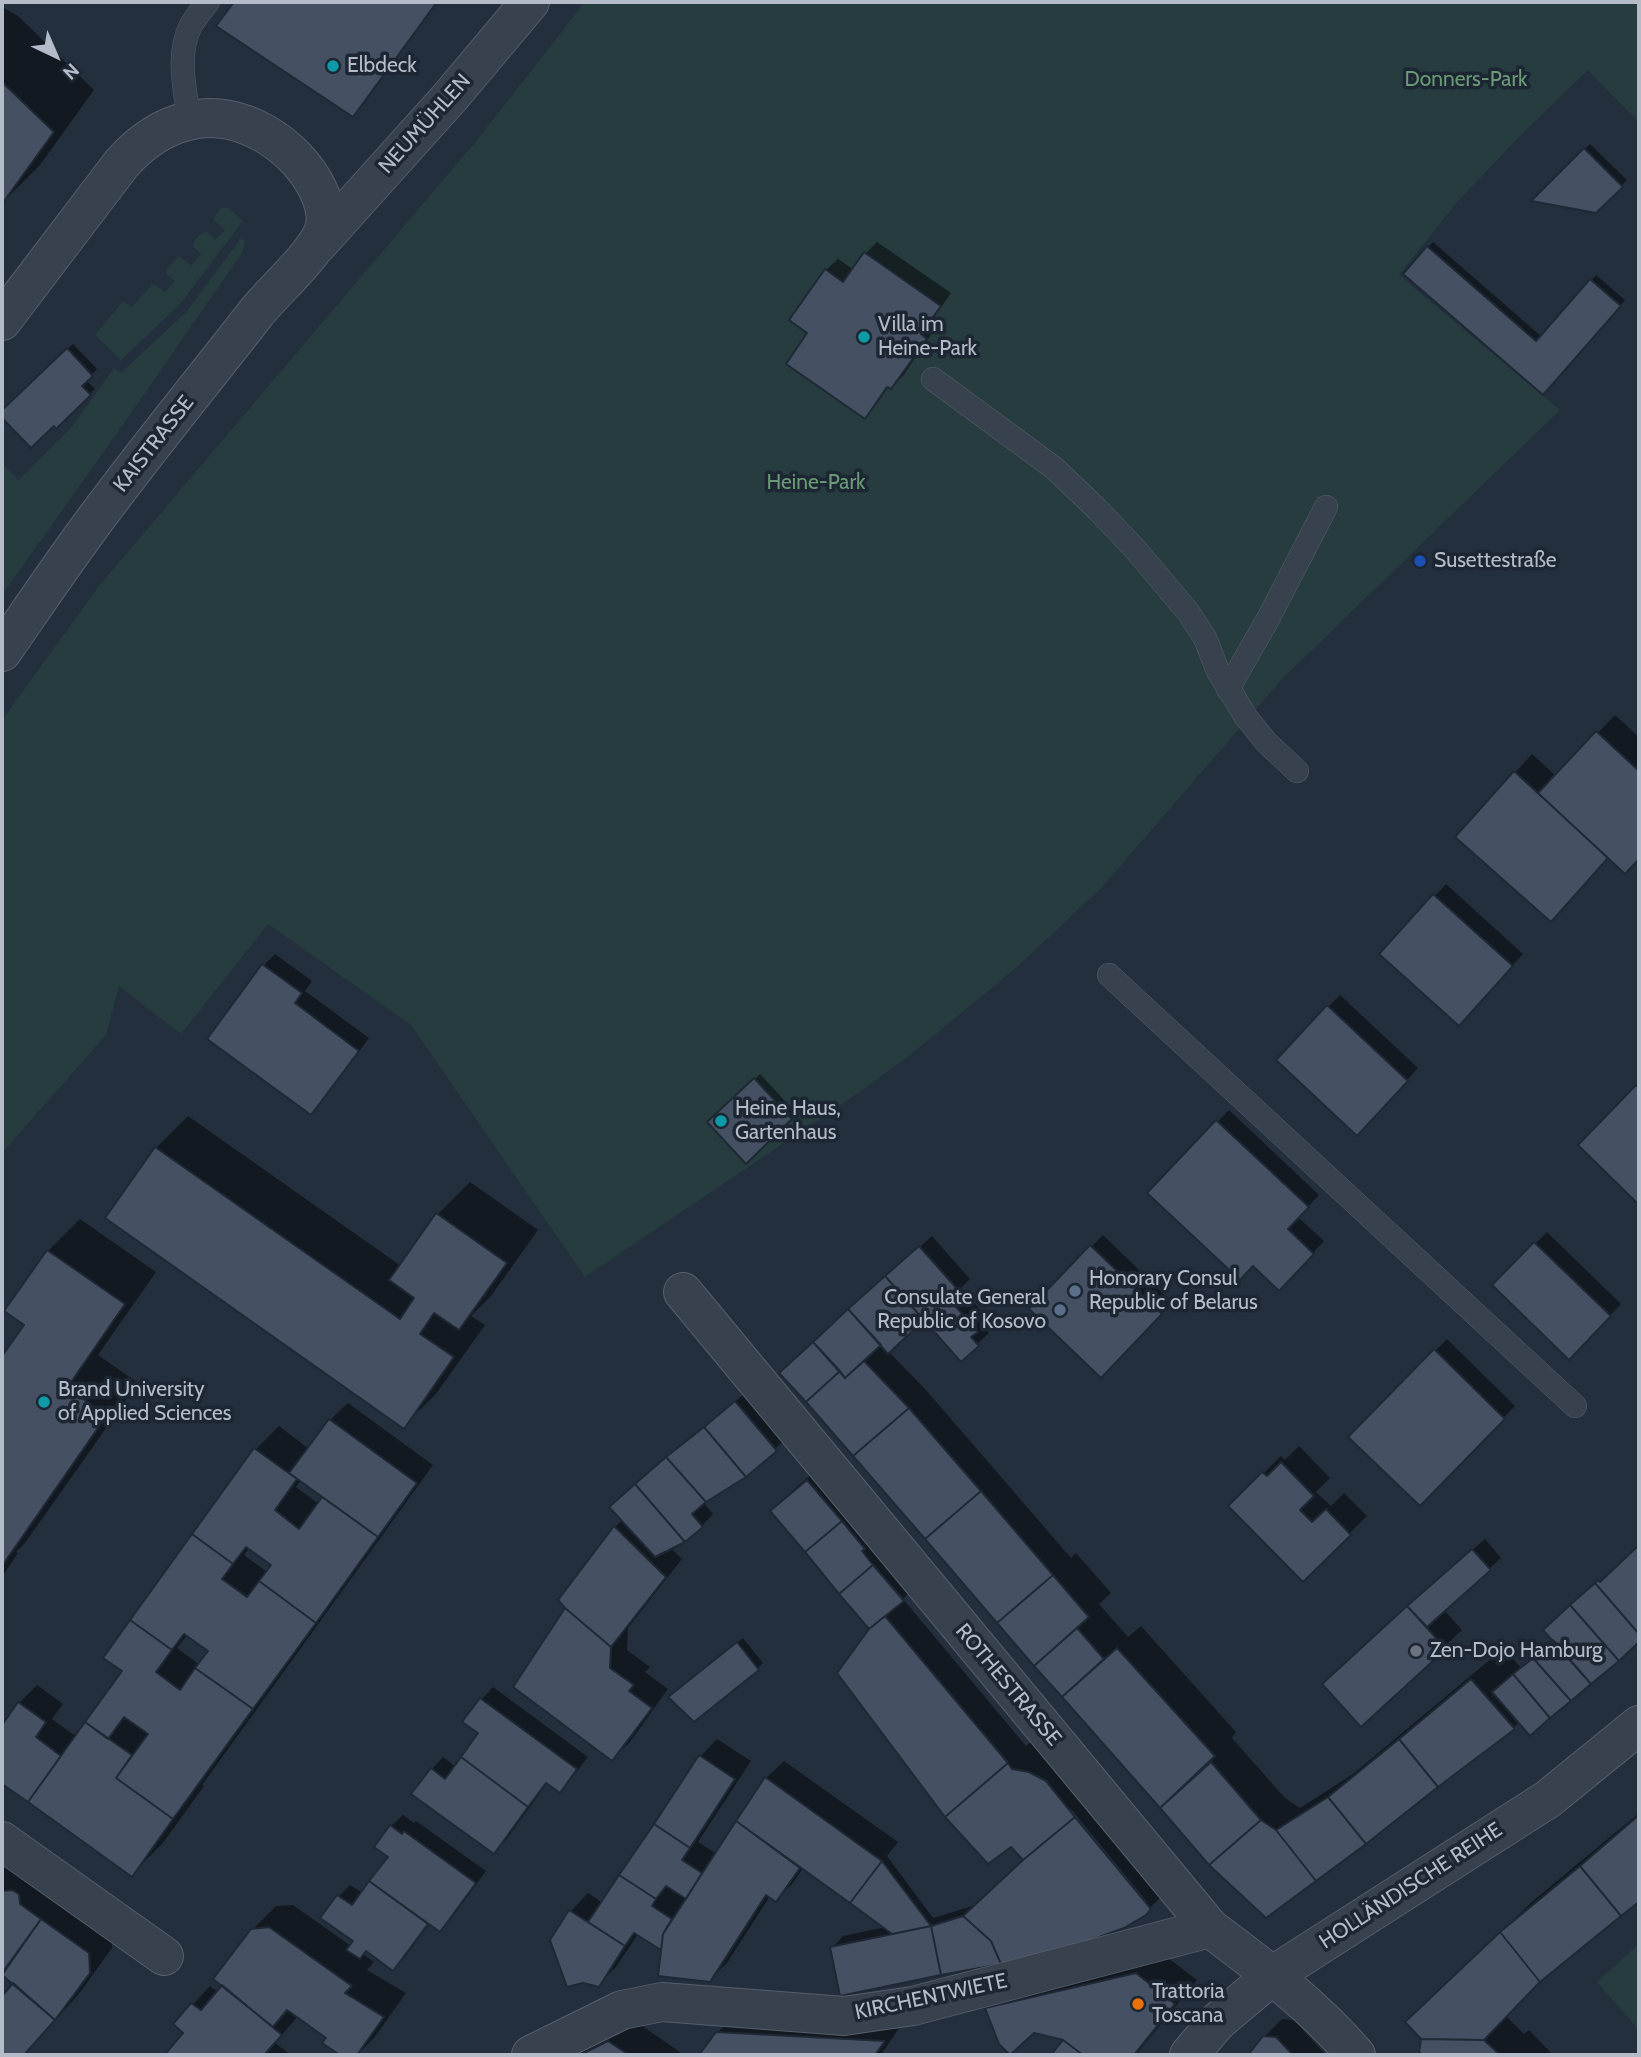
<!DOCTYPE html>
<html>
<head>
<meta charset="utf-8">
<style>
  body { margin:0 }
  #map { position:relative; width:1641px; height:2057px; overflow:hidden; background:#242f3e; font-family:Cabin,sans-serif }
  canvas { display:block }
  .frame { position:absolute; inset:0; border:4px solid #b4bcc9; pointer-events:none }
  .north { position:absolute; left:21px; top:21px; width:70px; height:70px; -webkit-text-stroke:5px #1d2633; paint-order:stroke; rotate:136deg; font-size:19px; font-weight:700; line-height:28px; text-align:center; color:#b4bcc9 }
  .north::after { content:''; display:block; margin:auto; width:24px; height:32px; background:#b4bcc9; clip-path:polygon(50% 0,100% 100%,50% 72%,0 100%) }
</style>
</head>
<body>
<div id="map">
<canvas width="1641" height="2057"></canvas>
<div class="frame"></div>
<div class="north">N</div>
</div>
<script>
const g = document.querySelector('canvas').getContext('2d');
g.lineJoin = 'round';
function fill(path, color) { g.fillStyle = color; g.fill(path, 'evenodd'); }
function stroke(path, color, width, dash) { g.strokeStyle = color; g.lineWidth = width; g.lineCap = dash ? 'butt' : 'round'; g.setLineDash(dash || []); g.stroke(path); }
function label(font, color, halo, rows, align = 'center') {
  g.font = font + ' Cabin,sans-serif'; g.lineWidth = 7; g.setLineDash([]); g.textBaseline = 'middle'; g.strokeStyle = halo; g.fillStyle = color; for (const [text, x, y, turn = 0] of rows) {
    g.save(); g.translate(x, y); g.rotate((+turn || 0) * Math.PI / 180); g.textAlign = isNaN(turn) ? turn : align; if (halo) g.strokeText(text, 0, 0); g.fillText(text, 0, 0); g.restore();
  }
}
const green = new Path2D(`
  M585 2H1639V123L1588 70 1521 135 1457 202 1399 275 1560 410 1283 678 1102 887 1016 968 910 1055 861 1091 585 1277 411 1025 268 924 181 1034 119 986 106 1035 2 1153V720L99 586 477 140Z
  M221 208H228L243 221 181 303 121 360 95 335 123 301 132 307 152 285H155L165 292 175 281 167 274 166 270 178 257H181L191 266 201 254 193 246C194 239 200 233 207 232L215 240 225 230 214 220 215 216Z
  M241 238 245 241 242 253 120 429 2 595V464L18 480 71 428 114 368 121 373 188 310Z
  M1639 1944V2030L1597 1982Z`);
const shadow = new Path2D(`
  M236 2H437L358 109 219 26Z
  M2 7 18 16 94 90 40 165 2 203Z
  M1590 144 1627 180 1596 211 1535 199Z
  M877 242 951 293 931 322 937 326 903 376 891 387 889 386 876 405 864 417 809 332 826 270 838 259 854 270 866 253Z
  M1433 242 1542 337 1596 275 1625 300 1548 388 1428 247Z
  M73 344 97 369 86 380 95 389 56 426 54 424 31 446 2 416V412Z
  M1615 715 1639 737V857L1625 871 1609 856 1458 836 1532 754 1556 776Z
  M1446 884 1523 954 1470 1012 1382 954Z
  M275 954 312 981 305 991 369 1038 322 1101 311 1113 264 965Z
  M1340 995 1418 1068 1369 1122 1328 1007Z
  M760 1074 796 1113 746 1161 709 1123Z
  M1639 1084V1203L1580 1145Z
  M1229 1110 1319 1195 1298 1217 1324 1241 1291 1277 1253 1264 1150 1193Z
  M188 1116 401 1266 438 1214 470 1182 538 1230 491 1296 471 1316 485 1325 436 1394 403 1426 156 1148Z
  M80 1219 156 1272 98 1355 138 1383 25 1543 16 1552 18 1553 2 1577V1359L26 1324 48 1251Z
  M1547 1232 1621 1304 1569 1358 1495 1285Z
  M1103 1235 1172 1302 1101 1376 1032 1309Z
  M932 1236 970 1279 961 1288 988 1319 982 1325 989 1333 961 1359 925 1318 889 1352 926 1390 1071 1558 1076 1553 1111 1593 1099 1604 1128 1637 1141 1626 1236 1732 1232 1738 1284 1797 1300 1808 1353 1774 1504 1648 1521 1668 1555 1639 1557 1618 1639 1546V1640L1530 1733 1520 1721 1513 1728 1211 1864 998 1622 793 1361Z
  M1447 1339 1515 1406 1420 1504 1351 1437Z
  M748 1391 787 1438 745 1476 703 1502 713 1514 702 1526 670 1547 682 1559 628 1628 627 1650 650 1667 645 1672 668 1689 630 1742 612 1759 567 1608 615 1527 623 1519V1496L680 1445Z
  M348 1403 433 1465 202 1785 204 1786 163 1843 131 1875 2 1781V1728L19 1703 37 1685 63 1704 52 1719 77 1737 125 1671 106 1657 256 1449 279 1426 309 1449 330 1420ZM301 1480 325 1497 319 1504 296 1487ZM250 1547 273 1564 267 1572 244 1555ZM188 1634 211 1651 200 1665 177 1648Z
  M1299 1446 1330 1478 1316 1492 1331 1506 1344 1493 1367 1516 1303 1579 1231 1506 1281 1456 1285 1460Z
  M831 1458 934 1567 903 1599 1026 1746 1032 1741 1178 1880 1145 1913 832 1948 843 1936 886 1927 803 1868 793 1883 776 1900 770 1896 727 1963 709 1980 638 1934 616 1967 598 1985 552 1940 571 1911 588 1893 603 1903 700 1757 717 1739 751 1761 698 1842 717 1854 766 1778 784 1761 898 1842 887 1856 933 1918 976 1905 1024 1859 871 1629 772 1511 795 1488ZM1071 1809 1147 1902H1143L1068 1811Z
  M1485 1539 1501 1558 1444 1610 1462 1630 1361 1724 1342 1666Z
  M743 1638 763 1663 758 1668 676 1692Z
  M493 1687 588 1757 571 1779 560 1790 548 1782 506 1840 494 1852 432 1769 443 1757 456 1767 480 1732 465 1721 482 1699Z
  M1639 1813V1899L1544 1976 1506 2016 1524 2034 1529 2030 1553 2055H1424L1421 2051 1440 1990 1534 1900Z
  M403 1815 414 1823 416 1821 486 1871 451 1919 440 1930 430 1923 405 1957 393 1969 367 1950 363 1954 374 1962 367 1970 406 1993 374 2038 357 2055H343L324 2042 328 2038 298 2016 275 2043 291 2055H171L168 2053 185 2032 175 2024 210 1986 218 1992 223 1986 252 1930 276 1906 293 1905 351 1946 355 1941 339 1896 350 1885 363 1893 390 1857 391 1826Z
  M2 1863 112 1930V1948L78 1995 24 2055H2V1998L16 1983 2 1973Z
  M1159 1951 1197 1980 1136 2055H1053L1066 2039 1034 2031 987 2009 1010 1986Z
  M740 2010 905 2019 881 2055H701L717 2033Z
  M632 2019 680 2052 678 2055H563Z
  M1282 2019 1294 2020 1326 2055H1250L1264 2037Z`);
const building = new Path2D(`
  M234 2H437L353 117 216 26Z
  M2 82 54 132 2 204Z
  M1584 148 1623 187 1596 213 1531 201Z
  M1427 246 1536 341 1590 279 1621 306 1543 395 1403 274Z
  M864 252 941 306 921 334 927 339 891 389 887 387 865 419 786 364 807 333 789 320 825 269 843 282Z
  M67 348 93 376 82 386 91 395 56 429 54 426 31 448 2 418V410Z
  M1596 731 1639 771V859L1625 874 1538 793Z
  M1514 771 1608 858 1551 922 1455 837Z
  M1433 894 1513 966 1459 1026 1379 954Z
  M262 964 302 993 295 1003 359 1051 311 1115 207 1039Z
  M1327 1005 1408 1081 1357 1136 1276 1060Z
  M754 1078 792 1119 746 1164 707 1122Z
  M1636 1085 1639 1088V1205L1578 1145Z
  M1216 1120 1309 1207 1288 1229 1314 1254 1279 1291 1253 1266 1240 1280 1147 1193Z
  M155 1147 400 1319 414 1298 389 1280 436 1213 507 1263 459 1330 434 1313 420 1334 454 1357 404 1429 105 1218Z
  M1534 1242 1611 1316 1569 1360 1492 1285Z
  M1090 1245 1162 1314 1101 1378 1029 1309Z
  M919 1246 960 1292 950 1300 978 1332 971 1337 979 1346 961 1362 885 1276Z
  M47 1250 125 1304 67 1388 107 1415 2 1566V1356L24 1325 4 1311Z
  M885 1276 924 1320 888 1354 848 1309Z
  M848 1309 881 1345 845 1378 813 1342Z
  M813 1342 840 1371 806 1402 779 1373Z
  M1434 1349 1505 1419 1420 1506 1348 1437Z
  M864 1361 909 1408 853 1456 806 1402 840 1371 845 1378Z
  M735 1401 777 1451 746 1477 704 1427Z
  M909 1408 981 1491 925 1539 853 1456Z
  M329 1419 417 1483 378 1537 289 1473Z
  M704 1427 746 1477 706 1502 666 1457Z
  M254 1448 297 1479 275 1510 299 1529 322 1497 378 1537 316 1623 259 1581 271 1565 246 1547 233 1564 192 1534Z
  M666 1457 706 1502 692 1514 703 1527 685 1542 635 1484Z
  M1281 1462 1314 1496 1300 1510 1312 1522 1326 1509 1351 1535 1303 1582 1228 1506 1262 1472 1267 1476Z
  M807 1480 842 1521 805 1552 770 1511Z
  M635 1484 685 1542 655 1557 609 1507Z
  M981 1491 1053 1575 997 1623 925 1539Z
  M842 1521 865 1549 862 1551 873 1565 839 1594 805 1552Z
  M614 1526 666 1577 611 1647 565 1608 558 1600Z
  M192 1534 233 1564 222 1579 247 1597 259 1581 316 1623 253 1709 195 1668 208 1651 184 1634 172 1650 130 1620Z
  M1639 1545V1634L1595 1583 1598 1580 1600 1582Z
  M1472 1549 1491 1570 1427 1627 1407 1606Z
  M873 1565 904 1601 869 1629 839 1594Z
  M1053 1575 1089 1617 1034 1666 997 1623Z
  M1595 1583 1639 1634V1642L1619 1661 1570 1605Z
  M1570 1605 1619 1661 1591 1684 1543 1630Z
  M1407 1606 1446 1649 1361 1727 1322 1684Z
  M565 1608 611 1647 610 1668 634 1685 629 1691 652 1708 612 1761 513 1687Z
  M885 1616 1008 1763 945 1817 837 1673 869 1629Z
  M130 1620 172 1650 156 1672 180 1690 195 1668 253 1709 173 1819 116 1778 148 1734 124 1717 108 1739 85 1722 122 1671 103 1658Z
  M1077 1628 1104 1659 1062 1697 1034 1666Z
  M1553 1640 1591 1684 1571 1701 1533 1658Z
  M737 1642 759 1670 694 1722 668 1697Z
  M1117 1648 1215 1756 1160 1808 1062 1697Z
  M1533 1658 1571 1701 1550 1718 1513 1674Z
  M1513 1674 1550 1718 1530 1736 1492 1692Z
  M1471 1679 1515 1729 1438 1787 1399 1739Z
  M480 1698 577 1769 560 1793 546 1783 528 1807 461 1757 478 1733 462 1722Z
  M18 1702 46 1722 36 1737 61 1756 28 1802 2 1784V1725Z
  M85 1722 132 1755 116 1778 173 1819 132 1877 28 1802Z
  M1399 1739 1438 1787 1366 1844 1328 1797Z
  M699 1755 735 1779 690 1848 654 1824Z
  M461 1757 528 1807 494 1854 411 1794 431 1768 445 1779Z
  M1211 1762 1261 1820 1209 1865 1160 1808Z
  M1008 1763 1012 1769 1029 1772 1046 1781 1075 1817 1023 1860 1011 1847 988 1864 945 1817Z
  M765 1777 882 1861 850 1903 736 1821Z
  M1328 1797 1366 1844 1316 1881 1276 1830Z
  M1639 1815V1902L1621 1916 1580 1866Z
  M1075 1817 1151 1909 1146 1915 1124 1928 1072 1947 1001 1964 991 1941 963 1916 1023 1860Z
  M1261 1820 1276 1830 1316 1881 1266 1918 1209 1865Z
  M736 1821 800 1868 776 1902 766 1895 710 1982 658 1976 663 1934Z
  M654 1824 690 1848 682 1860 702 1873 686 1899 666 1886 656 1899 619 1875Z
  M390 1825 402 1834 404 1831 476 1883 440 1932 369 1881 388 1857 374 1847Z
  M882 1861 931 1926 892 1934 850 1903Z
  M1580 1866 1621 1916 1540 1982 1500 1932Z
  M619 1875 656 1899 652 1906 672 1919 663 1934 661 1950 634 1933 625 1946 588 1922Z
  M369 1881 428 1924 393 1971 366 1951 360 1959 346 1950 353 1941 320 1918 337 1895 352 1905Z
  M12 1890 19 1894 20 1904 41 1919 2 1973V1891Z
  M569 1910 625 1946 599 1987 583 1983 567 1987 550 1940Z
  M963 1916 991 1941 1001 1964 941 1975 931 1926Z
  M41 1919 89 1953 90 1973 55 2020 2 1975Z
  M931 1926 941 1975 840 1996 830 1947Z
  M269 1927 352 1986 345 1993 384 2017 357 2055H340L322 2043 326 2038 287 2010 273 2027 213 1979 251 1929Z
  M1500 1932 1540 1982 1484 2040 1421 2039 1405 2022Z
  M1136 1973 1175 2004 1134 2055H1083L1063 2040 1034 2033 1010 2055 999 2044 985 2008Z
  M13 1983 55 2020 24 2055H2V1996Z
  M222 1985 282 2035 264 2055H168L166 2053 183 2033 173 2024 191 2003 201 2010Z
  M716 2032 885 2041 875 2055H699Z
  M1263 2036 1276 2037 1293 2055H1248Z
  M1421 2039 1484 2040 1500 2055H1422L1419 2052Z
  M1063 2040 1083 2055H1051Z
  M608 2041 629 2055H580Z`);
const service = new Path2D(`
  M189 120C185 88 176 55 191 25 196 17 202 9 208 2
  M933 379 1054 468 1098 510 1136 550 1188 612 1205 638 1218 671 1246 717 1266 742 1297 771
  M1228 689 1268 619 1326 507
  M1109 975 1575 1406`);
const minor = new Path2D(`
  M318 244 451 96 530 2
  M683 1292 1210 1928C1262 1967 1314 2006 1356 2055
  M2 1841 164 1956
  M531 2055 622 2010 662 2002 844 2016 913 2006 1210 1928
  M1189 2055 1217 2022 1273 1975 1548 1799 1639 1725`);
const tertiary = new Path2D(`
  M2 321 122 163C139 144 162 127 188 121 239 107 297 145 318 190 324 202 327 213 325 226 319 252 275 289 256 313 197 389 134 465 78 543 52 579 27 616 2 652`);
const markers = [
  [333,66,7,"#0f9aa8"],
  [864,337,7,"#0f9aa8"],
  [1420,561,7,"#1a4fb4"],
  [721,1121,7,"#0f9aa8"],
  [1075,1291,7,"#5c6f8a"],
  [1060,1310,7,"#5c6f8a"],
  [44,1402,7,"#0f9aa8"],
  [1416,1651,7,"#6b7280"],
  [1138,2004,7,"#e8710a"]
];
const poiNames = [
  ["Elbdeck",347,66],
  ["Villa im",878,325],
  ["Heine-Park",878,349],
  ["Susettestraße",1434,561],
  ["Heine Haus,",735,1109],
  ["Gartenhaus",735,1133],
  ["Honorary Consul",1089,1279],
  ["Republic of Belarus",1089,1303],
  ["Consulate General",1046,1298,"right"],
  ["Republic of Kosovo",1046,1322,"right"],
  ["Brand University",58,1390],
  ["of Applied Sciences",58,1414],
  ["Zen-Dojo Hamburg",1430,1651],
  ["Trattoria",1152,1992],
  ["Toscana",1152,2016]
];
const parkNames = [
  ["Donners-Park",1466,80],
  ["Heine-Park",816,483]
];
const streetNames = [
  ["NEUMÜHLEN",425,124,-48],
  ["KAISTRASSE",154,444,-52],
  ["ROTHESTRASSE",1008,1685,50],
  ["HOLLÄNDISCHE REIHE",1411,1886,-33],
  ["KIRCHENTWIETE",931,1997,-12]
];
fill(green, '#263c3f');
fill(shadow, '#0007');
fill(building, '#455162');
stroke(building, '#1f2835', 2);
stroke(service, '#565f6c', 24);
stroke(minor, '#565f6c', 40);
stroke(tertiary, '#565f6c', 40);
stroke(service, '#38414e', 23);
stroke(minor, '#38414e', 38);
stroke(tertiary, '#38414e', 38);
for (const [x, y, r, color] of markers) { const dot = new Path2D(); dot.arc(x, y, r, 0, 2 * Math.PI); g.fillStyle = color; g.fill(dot); stroke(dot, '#1d2633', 2.5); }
label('21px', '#b4bcc9', '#1d2633', poiNames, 'left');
label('21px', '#6b9a76', '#1d2633', parkNames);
label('21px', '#b4bcc9', '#1d2633', streetNames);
</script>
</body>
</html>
